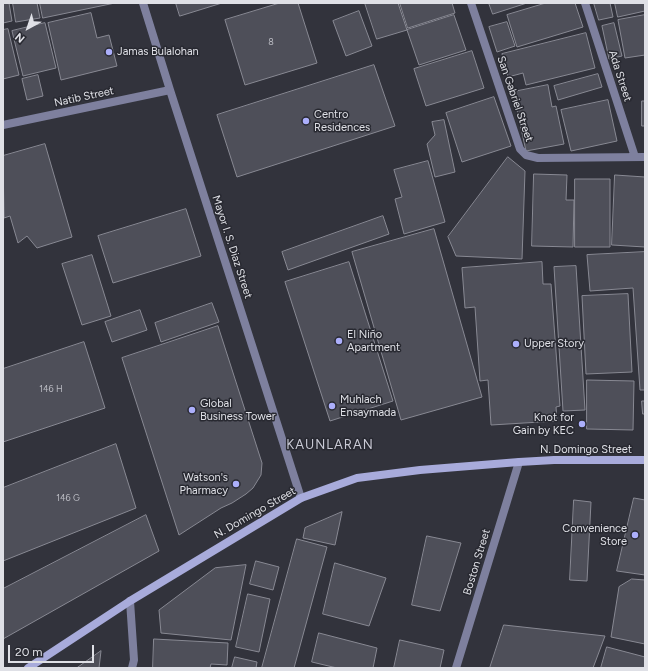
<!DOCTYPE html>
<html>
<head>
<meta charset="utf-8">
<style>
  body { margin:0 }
  #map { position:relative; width:648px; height:671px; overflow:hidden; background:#32333c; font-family:Figtree,sans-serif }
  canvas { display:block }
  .frame { position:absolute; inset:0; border:4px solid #dfe0e6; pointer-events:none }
  .north { position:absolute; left:8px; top:8px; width:40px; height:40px; -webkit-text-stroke:3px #282931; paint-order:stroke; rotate:220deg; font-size:11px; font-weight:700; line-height:16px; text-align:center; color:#dfe0e6 }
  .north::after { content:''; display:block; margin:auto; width:14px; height:18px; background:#dfe0e6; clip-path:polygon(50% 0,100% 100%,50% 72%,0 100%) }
  .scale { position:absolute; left:8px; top:645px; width:86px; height:18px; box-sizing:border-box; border:2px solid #dfe0e6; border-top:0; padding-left:5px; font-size:12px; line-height:14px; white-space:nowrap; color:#dfe0e6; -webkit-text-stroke:3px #282931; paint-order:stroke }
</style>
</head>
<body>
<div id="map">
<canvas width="648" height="671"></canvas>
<div class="frame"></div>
<div class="north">N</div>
<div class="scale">20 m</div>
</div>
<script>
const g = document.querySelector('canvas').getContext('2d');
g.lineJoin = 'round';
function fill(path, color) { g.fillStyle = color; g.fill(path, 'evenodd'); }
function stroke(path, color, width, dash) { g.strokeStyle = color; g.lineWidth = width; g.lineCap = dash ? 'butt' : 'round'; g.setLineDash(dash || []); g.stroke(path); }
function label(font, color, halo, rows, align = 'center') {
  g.font = font + ' Figtree,sans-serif'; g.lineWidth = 3; g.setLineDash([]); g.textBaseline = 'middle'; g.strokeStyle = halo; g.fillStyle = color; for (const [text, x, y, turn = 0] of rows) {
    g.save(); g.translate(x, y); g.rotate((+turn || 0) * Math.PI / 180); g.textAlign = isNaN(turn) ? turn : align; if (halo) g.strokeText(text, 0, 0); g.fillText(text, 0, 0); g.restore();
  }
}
const building = new Path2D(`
  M3 3H9L12 21 3 23Z
  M13 3H37L40 18 16 22Z
  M40 3H115L43 18Z
  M176 3H222L180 16Z
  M280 3H298L317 63 245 85 225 20Z
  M365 3H398L407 30 377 39Z
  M400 3H452L455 13 408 28Z
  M489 3H527L493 14Z
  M546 3H575L583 27 517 47 507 15Z
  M594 3H610L613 17 599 20Z
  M615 3H645V11L618 17Z
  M359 11 372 46 346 56 333 21Z
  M91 13 97 38 109 35 117 66 61 80 48 23Z
  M454 15 466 50 419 65 407 30Z
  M645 15V55L625 58 618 20Z
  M507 22 515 46 497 52 489 27Z
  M45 23 56 68 23 76 12 31Z
  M614 23 622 56 609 59 602 26Z
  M8 29 19 75 3 79V30Z
  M586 33 595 68 526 85 523 73 508 77 502 54Z
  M472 51 484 88 426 106 414 69Z
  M374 65 395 126 237 177 217 115Z
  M598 74 602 87 558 100 554 86Z
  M38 75 43 96 27 100 22 79Z
  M548 85 552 107 556 106 564 144 526 151 513 92Z
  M494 97 511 146 462 162 446 113Z
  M608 100 617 141 571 151 561 110Z
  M642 101H645V126H642Z
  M444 120 455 172 435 177 427 144 435 135 432 122Z
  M45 144 72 237 37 248 27 236 18 243 10 216 4 218 3 156Z
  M508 157 525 171 522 259 456 256 448 237Z
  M428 161 445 222 404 234 395 199 402 197 394 170Z
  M534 174 567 175 566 200H574L573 247 532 246Z
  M615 175 645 177V247L612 245Z
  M575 179H610V247H575Z
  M186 209 201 256 113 283 98 236Z
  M383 216 389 234 288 270 282 252Z
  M434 229 482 397 401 420 352 252Z
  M645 252V390H640L633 288 590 291 587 255Z
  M92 255 111 316 82 325 62 264Z
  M349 262 393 401 330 421 285 282Z
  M542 262 543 284H551L560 406 556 407 557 421 491 425 488 380 480 381 475 307 465 308 462 268Z
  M576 266 585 410 563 411 554 267Z
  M628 294 632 372 586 374 582 296Z
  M212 303 219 322 161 342 155 323Z
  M140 310 147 330 112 342 105 322Z
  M218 326 262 463 261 475 253 488 246 494 232 503 221 508 179 535 122 358Z
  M84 342 105 408 3 442V369Z
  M587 380 634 381 633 430 587 429Z
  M642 401H645V414H643Z
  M116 444 136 508 3 561V488Z
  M634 498 645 500V575L617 571Z
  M574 500 591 502 587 581 570 580Z
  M342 512 335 545 303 538 305 528Z
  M146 515 159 551 3 639V589Z
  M427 536 461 543 440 611 412 605Z
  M297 539 327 547 294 668H262Z
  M256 561 279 567 273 590 250 584Z
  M335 563 386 578 369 626 323 614Z
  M246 565 231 640 161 633 159 610 215 568Z
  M632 579 645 580V644L611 637 619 587Z
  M248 594 270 599 259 652 236 647Z
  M504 625 605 636 593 668H490Z
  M319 633 377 648 373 668H337L312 662Z
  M154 639 228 643 227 665 211 664 210 668H153Z
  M400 640 444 650 440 668H394Z
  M607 647 645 657V668H601Z
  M101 651 99 668H77Z
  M235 657 257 662 256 668H232Z`);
const street = new Path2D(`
  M143 3 170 90 301 498
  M471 3 520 149 526 155 538 158 645 157
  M585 3 635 157
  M3 125 170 90
  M130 601 134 660 132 668
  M456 668 519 462`);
const secondary = new Path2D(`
  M28 668 130 601 301 498 357 478 420 470 519 462 554 460H645`);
const markers = [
  [109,52,4,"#acaffb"],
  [306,121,4,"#acaffb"],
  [339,341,4,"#acaffb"],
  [516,344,4,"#acaffb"],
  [332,406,4,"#acaffb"],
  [192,410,4,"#acaffb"],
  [582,424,4,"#acaffb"],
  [236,484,4,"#acaffb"],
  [635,535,4,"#acaffb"]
];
const numberNames = [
  ["8",271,42],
  ["146 H",51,389],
  ["146 G",68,498]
];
const poiNames = [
  ["Jamas Bulalohan",117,52],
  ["Centro",314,115],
  ["Residences",314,128],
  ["El Niño",347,335],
  ["Apartment",347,348],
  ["Upper Story",524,344],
  ["Muhlach",340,400],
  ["Ensaymada",340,413],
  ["Global",200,404],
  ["Business Tower",200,417],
  ["Knot for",574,418,"right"],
  ["Gain by KEC",574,431,"right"],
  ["Watson's",228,478,"right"],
  ["Pharmacy",228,491,"right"],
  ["Convenience",627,529,"right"],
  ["Store",627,542,"right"]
];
const streetNames = [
  ["Ada Street",620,76,72],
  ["Natib Street",84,97,-12],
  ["San Gabriel Street",515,99,71],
  ["Mayor I. S. Diaz Street",232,247,72],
  ["N. Domingo Street",586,450],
  ["N. Domingo Street",255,513,-30],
  ["Boston Street",477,562,-73]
];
const quarterNames = [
  ["KAUNLARAN",330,445]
];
fill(building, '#4e4f59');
stroke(building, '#888993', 1);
stroke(street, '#7e809e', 8);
stroke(secondary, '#a8abdb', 8);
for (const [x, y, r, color] of markers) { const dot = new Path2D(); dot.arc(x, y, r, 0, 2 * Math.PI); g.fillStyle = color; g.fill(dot); stroke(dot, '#282931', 1.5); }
label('9px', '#bbbcc3', null, numberNames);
label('11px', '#dfe0e6', '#282931', poiNames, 'left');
label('11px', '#dfe0e6', '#282931', streetNames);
g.letterSpacing = '1px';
label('13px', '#c9cad5', '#282931', quarterNames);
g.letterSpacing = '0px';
</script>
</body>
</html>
